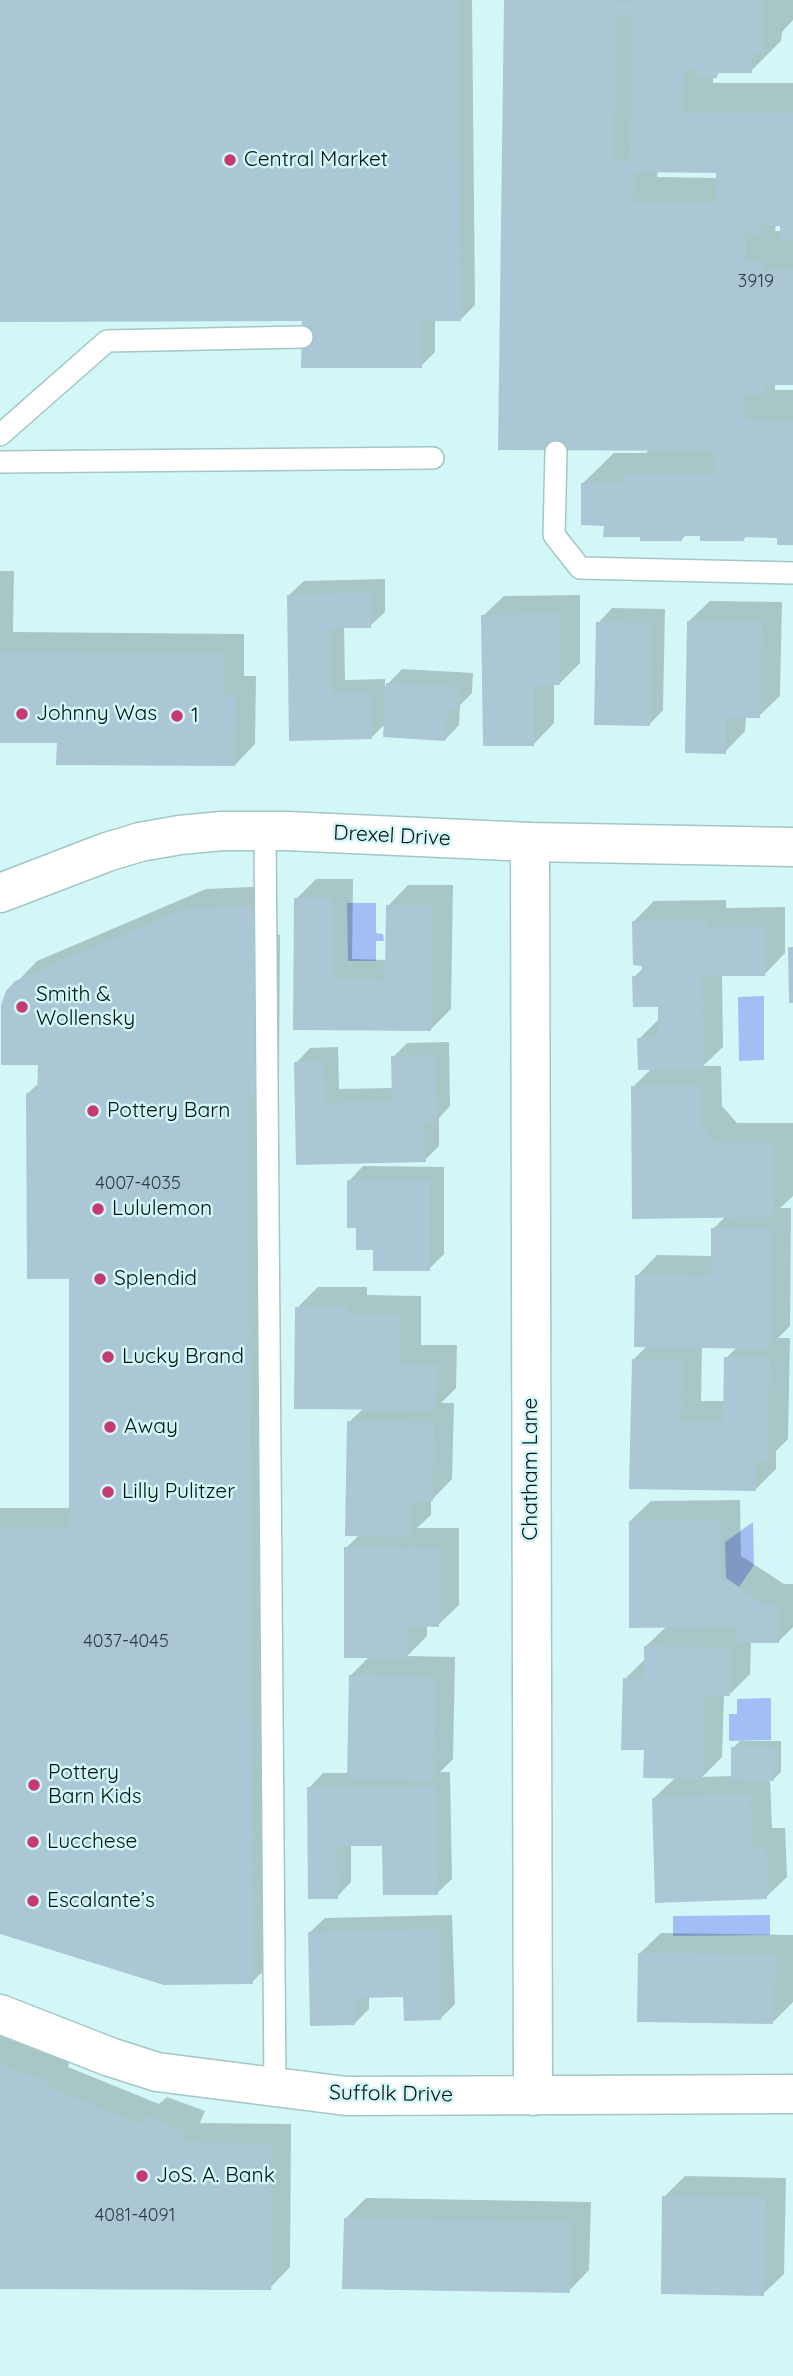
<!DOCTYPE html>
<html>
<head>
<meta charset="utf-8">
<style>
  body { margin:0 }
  canvas { display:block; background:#d3f7f7 }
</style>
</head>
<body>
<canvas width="793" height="2376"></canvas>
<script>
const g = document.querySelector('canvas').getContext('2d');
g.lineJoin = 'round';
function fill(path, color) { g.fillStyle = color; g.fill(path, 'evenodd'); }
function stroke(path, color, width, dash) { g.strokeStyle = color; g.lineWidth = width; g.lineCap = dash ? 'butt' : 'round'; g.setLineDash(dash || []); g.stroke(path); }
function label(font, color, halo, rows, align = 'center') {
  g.font = font + ' Quicksand,sans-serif'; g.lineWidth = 5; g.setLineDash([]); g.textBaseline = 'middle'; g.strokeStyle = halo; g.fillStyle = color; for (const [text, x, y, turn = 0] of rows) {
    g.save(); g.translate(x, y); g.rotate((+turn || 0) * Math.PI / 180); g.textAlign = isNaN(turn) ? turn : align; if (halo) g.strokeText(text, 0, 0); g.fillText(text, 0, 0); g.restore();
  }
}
const water = new Path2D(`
  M347 903H376V933L383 934 384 941H376V961H348Z
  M764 996V1060L739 1061 738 997Z
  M753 1522 754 1565 739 1587 726 1578 725 1542Z
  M771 1698V1740L729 1741V1714H737V1699Z
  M770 1915V1935L673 1936V1916Z`);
const shadow = new Path2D(`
  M0 0H472L475 305 460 320H435V352L421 366 303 319 0 321Z
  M506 0H793V20L782 32 781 41 751 71H722L713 77V83H793V383H775V390H793V544L779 536 748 535 743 540 702 534 686 535 682 539 642 536 605 524 583 483 614 453H646L650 449ZM658 171H718V178L657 177ZM776 224H781L782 231H775Z
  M0 571H14L13 632 244 634V676H256L255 744 235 765 59 741H0Z
  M385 579V612L370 626H344L345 680 385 679V687L402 669 473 673 472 693 460 705 459 725 445 740 385 724 371 738 291 739 289 595 304 581Z
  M580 595V663L560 683H554V723L534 744 483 616 504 596Z
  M710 601 782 602 780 696 759 716H746L745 731 725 752 689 621Z
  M612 608 665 609 663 710 649 725 598 623Z
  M316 879H353L352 959 387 960 388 906 408 885H453L451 1009 430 1030 295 1028 296 899Z
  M273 886 276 902V934L280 935 279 1074 268 1085 273 1962 252 1982 0 1932V1508H70V1278L28 1093 39 1083V1064L16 983 37 961 206 889Z
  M726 900V908L785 907V953L765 974H722L723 1047 703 1066H721L722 1106 737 1123H793V1196L780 1208H791L790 1326 778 1338H790L788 1439 776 1451V1469L755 1490 630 1487 633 1360 647 1346 637 1276 657 1255 713 1256V1229L726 1216 633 1087 652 1068 639 1039 660 1018 659 1005 634 977 644 967 634 921 654 901ZM702 1346 737 1347 726 1358 725 1401H701Z
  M449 1042 450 1106 439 1118V1146L425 1160 298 1163 296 1063 310 1048 338 1047 339 1089 393 1088V1057L407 1043Z
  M363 1166 444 1167V1254L429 1269 375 1248 358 1226 349 1181Z
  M318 1287H367V1295L421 1296V1345H457L456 1388 441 1403H454L452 1479 431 1501V1515L417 1528H459V1605L438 1625H427V1636L407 1656 455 1657 453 1759 440 1772H450L452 1879 437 1893 384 1844H351V1882L337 1897 309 1788 323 1773H349L350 1676 370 1656 346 1548 360 1534 349 1422 364 1408 297 1308Z
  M740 1500 741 1556 784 1584H793V1627L779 1641H751L750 1674 730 1694H724L722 1757 702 1777 733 1776V1748L740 1741H781V1772L774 1779H770L772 1828H785L787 1877 766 1897 654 1798 676 1777 646 1748 625 1679 646 1658V1646L667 1626 630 1521 651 1501Z
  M452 1915 455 2004 440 2019 404 1995 369 1996V2009L355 2023 310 1932 325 1918Z
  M661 1933 793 1935V2002L773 2022 640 1953Z
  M0 2036 69 2062 68 2067 159 2104 167 2097 205 2111 200 2123 291 2124 290 2267 270 2288 0 2287Z
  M685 2176 786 2178 784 2274 763 2294 664 2197Z
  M366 2198 591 2202 589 2270 569 2291 345 2219Z`);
const building = new Path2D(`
  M0 0H458L461 321H421L422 368H301L302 321 0 322Z
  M504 0H617V2H631V0H763V53H752V73H718L717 78H696V69H684L683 113H793V240H780V226H762V234H746V261H762L763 270H793V385H765V394H745V419L793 422V545H777V538L744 537V541H700V536H682V541H640V537H603L604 526 581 525V483H622L623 474H714L715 451 498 450ZM617 16H632L630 159H613ZM634 172 716 173V203L633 202Z
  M371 593V628H330L331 693 371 692 372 739 289 741 287 595Z
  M560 614V685H534V746H483L481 615Z
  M687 621 762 622 760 718H726V754L685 753Z
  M596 622 651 623 650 726 594 725Z
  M0 652 224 654V696H236L235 766 56 765 57 743H0Z
  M386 683 459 687 458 710 447 709 445 741 383 737Z
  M294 898H333V979L385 980 386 905H433L431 1031 293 1030Z
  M253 906V917L256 923 259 1096H248L253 1984 164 1985 0 1934V1528H69V1279H27L26 1093H37L38 1065H1V1005L6 991 15 981 184 909Z
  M706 920V927H765V976H702L703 1069 638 1070 637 1038H658V1007H633L632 976H642V966L633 965 632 921Z
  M788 947H793V1003H789Z
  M435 1055 437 1122 424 1123 426 1162 296 1165 294 1062 324 1061 325 1103 392 1101 391 1056Z
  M631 1086H701L702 1127 716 1143H773L774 1217 632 1219Z
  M347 1180H430V1271H373V1250H356V1228H347Z
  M711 1228H771L770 1349 634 1347 635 1275 711 1276Z
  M295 1307H347V1315H401V1365H437L436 1410 294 1409Z
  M724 1357 770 1358 768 1461H756V1491L629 1489 632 1359 682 1361 681 1421H723Z
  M347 1421 434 1423 433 1501H411V1537L345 1536Z
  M721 1520V1576L763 1604H779V1643H737V1627L629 1628V1521Z
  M344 1547 439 1548V1627L407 1626V1658H344Z
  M644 1646 731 1648 730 1696 705 1695 703 1779 643 1778 644 1750H621L623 1678 644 1679Z
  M349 1675 435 1677 433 1781 347 1779Z
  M731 1747 775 1748 774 1781 731 1780Z
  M437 1786 438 1895H383L382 1846H337L338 1899H308L307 1787Z
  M750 1794 752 1848H766L767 1899 655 1903 652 1798Z
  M439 1929 441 2020 404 2021 403 1997 355 1998V2025L310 2026 308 1932Z
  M638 1953 775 1955 773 2024 637 2022Z
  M0 2064 50 2083 49 2087 141 2125 145 2116 185 2132 181 2142 271 2144V2290L0 2289Z
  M662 2196 766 2198 764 2296 661 2294Z
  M344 2218 571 2222 570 2293 342 2289Z`);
const lane = new Path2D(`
  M0 435 107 341 302 337
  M556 452 554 535 580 568 793 573
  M0 462 433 458
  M265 832 275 2087`);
const street = new Path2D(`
  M530 842 533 2096
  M0 2014 110 2057 157 2072 346 2096 793 2094`);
const secondary = new Path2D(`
  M0 893 107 852 140 842 180 835 222 831H286L530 842 793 847`);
const markers = [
  [230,160,7,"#c43a71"],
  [22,714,7,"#c43a71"],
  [177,716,7,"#c43a71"],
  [22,1007,7,"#c43a71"],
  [93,1111,7,"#c43a71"],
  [98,1209,7,"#c43a71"],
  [100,1279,7,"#c43a71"],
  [108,1357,7,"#c43a71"],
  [110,1427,7,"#c43a71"],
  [108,1492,7,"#c43a71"],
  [34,1785,7,"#c43a71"],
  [33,1842,7,"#c43a71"],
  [33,1901,7,"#c43a71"],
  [142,2176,7,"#c43a71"]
];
const numberNames = [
  ["3919",756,282],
  ["4007-4035",138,1184],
  ["4037-4045",126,1642],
  ["4081-4091",135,2216]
];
const poiNames = [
  ["Central Market",244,160],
  ["Johnny Was",36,714],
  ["1",191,716],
  ["Smith &",36,995],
  ["Wollensky",36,1019],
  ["Pottery Barn",107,1111],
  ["Lululemon",112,1209],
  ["Splendid",114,1279],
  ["Lucky Brand",122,1357],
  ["Away",124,1427],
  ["Lilly Pulitzer",122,1492],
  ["Pottery",48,1773],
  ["Barn Kids",48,1797],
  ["Lucchese",47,1842],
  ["Escalante’s",47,1901],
  ["JoS. A. Bank",156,2176]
];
const streetNames = [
  ["Drexel Drive",392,836,3],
  ["Chatham Lane",531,1469,-90],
  ["Suffolk Drive",391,2094,1]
];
fill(water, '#a2bef4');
fill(shadow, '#0003');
fill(building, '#abc7d6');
stroke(lane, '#a3c6c7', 24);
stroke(street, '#a3c6c7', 41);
stroke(secondary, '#a3c6c7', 41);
stroke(lane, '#fff', 21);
stroke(street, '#fff', 38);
stroke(secondary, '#fff', 38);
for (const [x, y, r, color] of markers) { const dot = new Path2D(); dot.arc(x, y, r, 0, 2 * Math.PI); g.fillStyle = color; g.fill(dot); stroke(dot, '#d3f7f7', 2.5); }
label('18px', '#2e3e42', null, numberNames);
label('21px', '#041011', '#d3f7f7', poiNames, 'left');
label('21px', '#041011', '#d3f7f7', streetNames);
</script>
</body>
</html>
